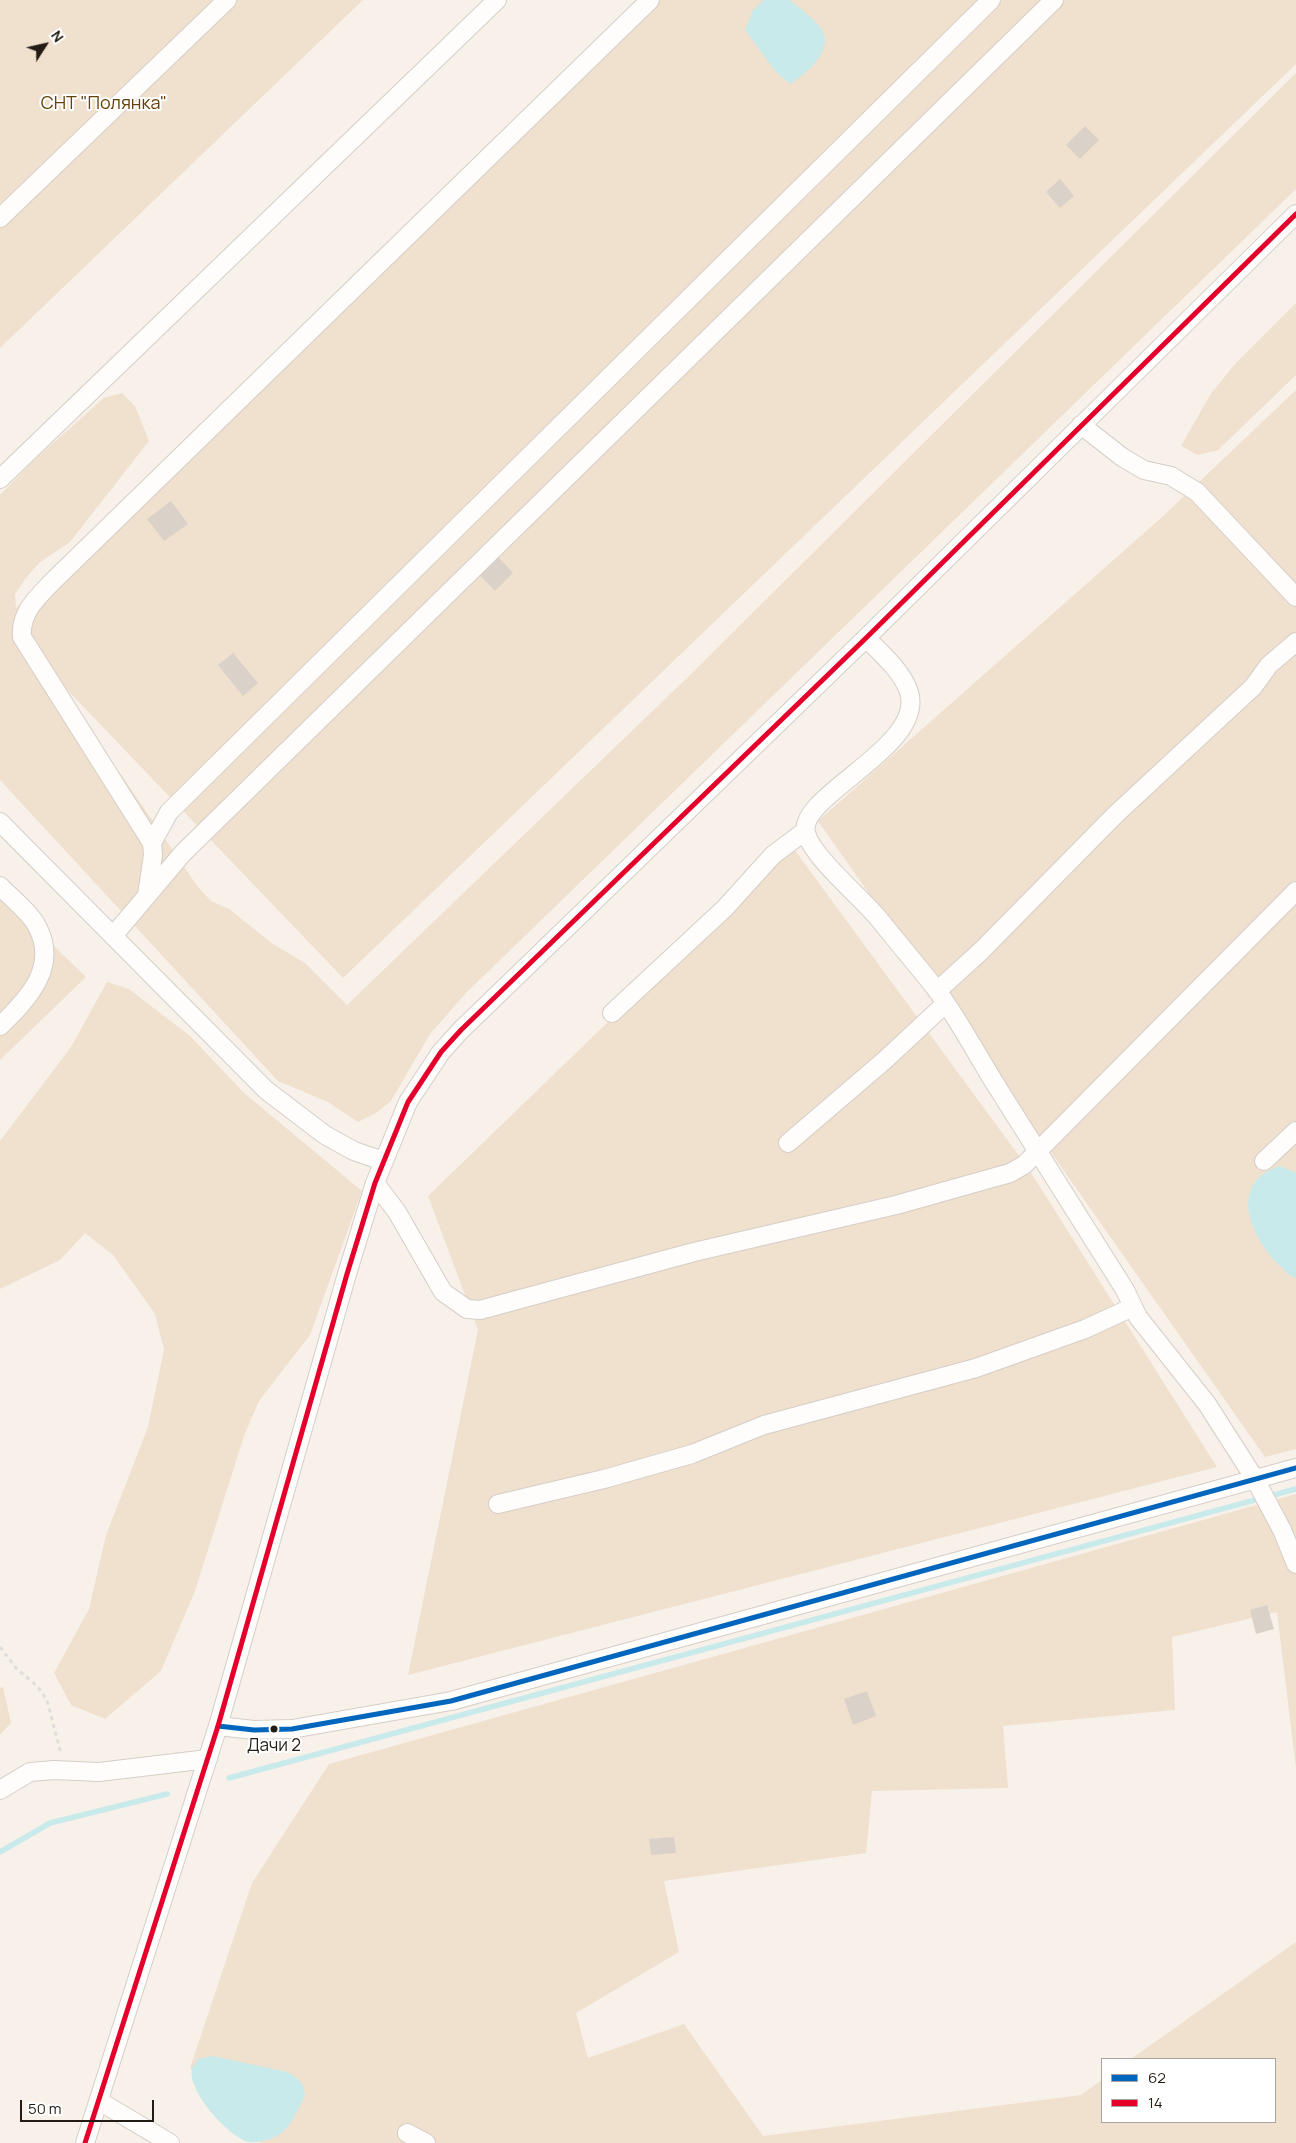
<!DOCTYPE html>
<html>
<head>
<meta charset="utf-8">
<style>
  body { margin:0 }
  #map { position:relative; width:1296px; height:2143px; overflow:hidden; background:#f8f1ea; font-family:Manrope,sans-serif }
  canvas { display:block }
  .legend { position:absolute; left:1101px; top:2058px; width:175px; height:65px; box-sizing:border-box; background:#fff; border:1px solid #a7a4a1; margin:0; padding:6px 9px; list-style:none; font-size:15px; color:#231c14 }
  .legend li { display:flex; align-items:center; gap:10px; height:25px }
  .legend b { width:25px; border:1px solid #a7a4a1 }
  .north { position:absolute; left:20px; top:20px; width:50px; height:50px; -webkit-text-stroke:4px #fff; paint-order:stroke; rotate:55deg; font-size:14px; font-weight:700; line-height:20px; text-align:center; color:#231c14 }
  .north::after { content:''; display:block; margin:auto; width:18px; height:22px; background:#231c14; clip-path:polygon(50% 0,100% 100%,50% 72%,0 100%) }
  .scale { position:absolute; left:20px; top:2100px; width:134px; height:22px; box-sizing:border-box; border:2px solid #231c14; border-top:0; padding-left:6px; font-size:15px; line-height:18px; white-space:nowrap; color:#231c14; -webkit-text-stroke:4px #fff; paint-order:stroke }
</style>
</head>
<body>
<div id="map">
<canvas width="1296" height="2143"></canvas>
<ul class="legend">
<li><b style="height:6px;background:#0065bd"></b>62</li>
<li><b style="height:6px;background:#e4002b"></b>14</li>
</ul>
<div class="north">N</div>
<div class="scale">50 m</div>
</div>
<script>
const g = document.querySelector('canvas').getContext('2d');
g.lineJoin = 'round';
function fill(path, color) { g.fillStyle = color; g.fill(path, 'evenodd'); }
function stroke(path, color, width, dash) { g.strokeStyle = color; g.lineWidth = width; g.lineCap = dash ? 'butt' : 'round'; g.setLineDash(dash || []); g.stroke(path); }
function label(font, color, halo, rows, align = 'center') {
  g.font = font + ' Manrope,sans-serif'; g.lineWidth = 4; g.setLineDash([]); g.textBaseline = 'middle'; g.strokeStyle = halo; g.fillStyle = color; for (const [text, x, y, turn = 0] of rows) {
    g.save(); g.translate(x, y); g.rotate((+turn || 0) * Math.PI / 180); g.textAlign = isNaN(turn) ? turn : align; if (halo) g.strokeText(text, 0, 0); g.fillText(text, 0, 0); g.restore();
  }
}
const green = new Path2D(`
  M0 0H363L0 348Z
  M651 0H1296V64L343 978 30 651 90 750 120 773 198 887 211 901 229 909 273 944 305 963 347 1005 690 675 1296 73V189L467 992 430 1034 391 1101 376 1113 358 1122 328 1102 278 1081 0 780V495L33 461 104 398 122 393 135 406 149 441 70 542 39 563 26 578 15 594 16 608Z
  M1296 303V375L1218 450 1198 455 1181 446 1210 395 1235 364Z
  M1296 390V1449L1265 1457 818 821 1161 518Z
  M791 845 1028 1168 1217 1467 408 1675 478 1330 428 1196Z
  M0 894 86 977 0 1060Z
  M107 982 129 989 190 1036 244 1093 362 1191 310 1335 259 1401 244 1436 195 1591 161 1671 105 1719 71 1705 54 1673 89 1609 106 1535 148 1427 164 1349 155 1314 113 1255 85 1233 60 1260 0 1289V1141L71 1047Z
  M1296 1494V1769L1277 1612 1172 1637 1175 1710 1003 1726 1008 1788 872 1791 866 1853 664 1881 679 1952 576 2013 588 2058 684 2024 763 2136 1081 2095 1102 2080V2122H1275V2059H1131L1296 1942V2143H261L190 2068 252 1883 329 1764Z
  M3 1687 11 1723 0 1735V1688Z`);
const water = new Path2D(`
  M764 0H790C800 9 817 20 823 32 833 51 804 76 790 84L776 72 745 30 753 10Z
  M1280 1166 1296 1173V1278C1288 1276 1284 1269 1278 1264 1249 1235 1228 1182 1280 1166Z
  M213 2056 287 2072C297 2077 305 2083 305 2096 299 2107 291 2127 280 2134 271 2140 259 2143 248 2142 228 2136 187 2091 192 2069 193 2066 196 2062 198 2059Z`);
const stream = new Path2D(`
  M229 1778 1296 1489
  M0 1852 50 1823 167 1794`);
const building = new Path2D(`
  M1085 126 1099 140 1080 159 1066 145Z
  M1060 179 1074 196 1060 208 1046 192Z
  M171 501 188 524 164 541 147 519Z
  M496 555 513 573 495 591 478 573Z
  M233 653 258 683 243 696 218 665Z
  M1267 1605 1274 1629 1256 1634 1250 1610Z
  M867 1691 876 1716 853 1725 844 1699Z
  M674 1837 676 1853 651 1855 649 1839Z`);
const path = new Path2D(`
  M0 1647 16 1668 38 1687 47 1700 61 1754`);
const minor = new Path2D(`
  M0 218 227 0
  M1081 425 1122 457 1144 470 1171 476 1197 492 1296 597
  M0 479 497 0
  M866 638C881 653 902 671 909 692 926 747 796 796 806 833 813 858 860 896 879 919 898 943 917 965 936 989 959 1020 978 1057 999 1090 1041 1157 1083 1223 1125 1290L1138 1317 1207 1404 1255 1479 1282 1530 1296 1564
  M0 822 266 1090 325 1135 354 1151 383 1161
  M152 843 169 812 991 0
  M0 886C11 898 29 911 37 926 59 967 28 999 0 1026
  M147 895 153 855 152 843 22 637C20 612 37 598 53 581L650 0
  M113 936 183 853 1054 0
  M937 991 981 951 1115 815 1253 687 1269 665 1296 642
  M612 1013 725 908 773 855 805 831
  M788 1143 885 1060 945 1004
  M1264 1161 1296 1131
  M375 1183 397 1212 443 1292 467 1309 480 1310 694 1252 896 1205 1010 1173 1024 1165 1296 891
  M498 1504 604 1479 692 1454 764 1425 976 1368 1085 1329 1133 1307
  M218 1726 254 1730 292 1729 451 1701 1296 1468
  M0 1790 30 1772 54 1770 99 1772 208 1759
  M99 2101 170 2143
  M407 2133 426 2143
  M85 2143 218 1726 347 1274 375 1183 408 1102 441 1052 461 1030 866 638 1296 214`);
const bus1 = new Path2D(`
  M218 1726 254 1730 292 1729 451 1701 1296 1468`);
const bus2 = new Path2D(`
  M85 2143 218 1726 347 1274 375 1183 408 1102 441 1052 461 1030 866 638 1296 214`);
const markers = [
  [274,1729,4.5,"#231c14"]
];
const busNames = [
  ["Дачи 2",274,1746]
];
const parkNames = [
  ["СНТ \"Полянка\"",104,104]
];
fill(green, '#f0e0ce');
fill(water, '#c8eaeb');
stroke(stream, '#c8eaeb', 5.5);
fill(building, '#dad2c8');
stroke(minor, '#d5cec7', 20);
stroke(path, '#e0dedc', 3, [4, 4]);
stroke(minor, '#fefdfc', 18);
stroke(bus1, '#0065bd', 5);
stroke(bus2, '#e4002b', 5);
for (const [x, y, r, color] of markers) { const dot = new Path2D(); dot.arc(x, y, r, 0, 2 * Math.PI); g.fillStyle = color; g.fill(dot); stroke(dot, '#fff', 2); }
label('17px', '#231c14', '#fff', busNames);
label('18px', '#664107', '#fff', parkNames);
</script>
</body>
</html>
